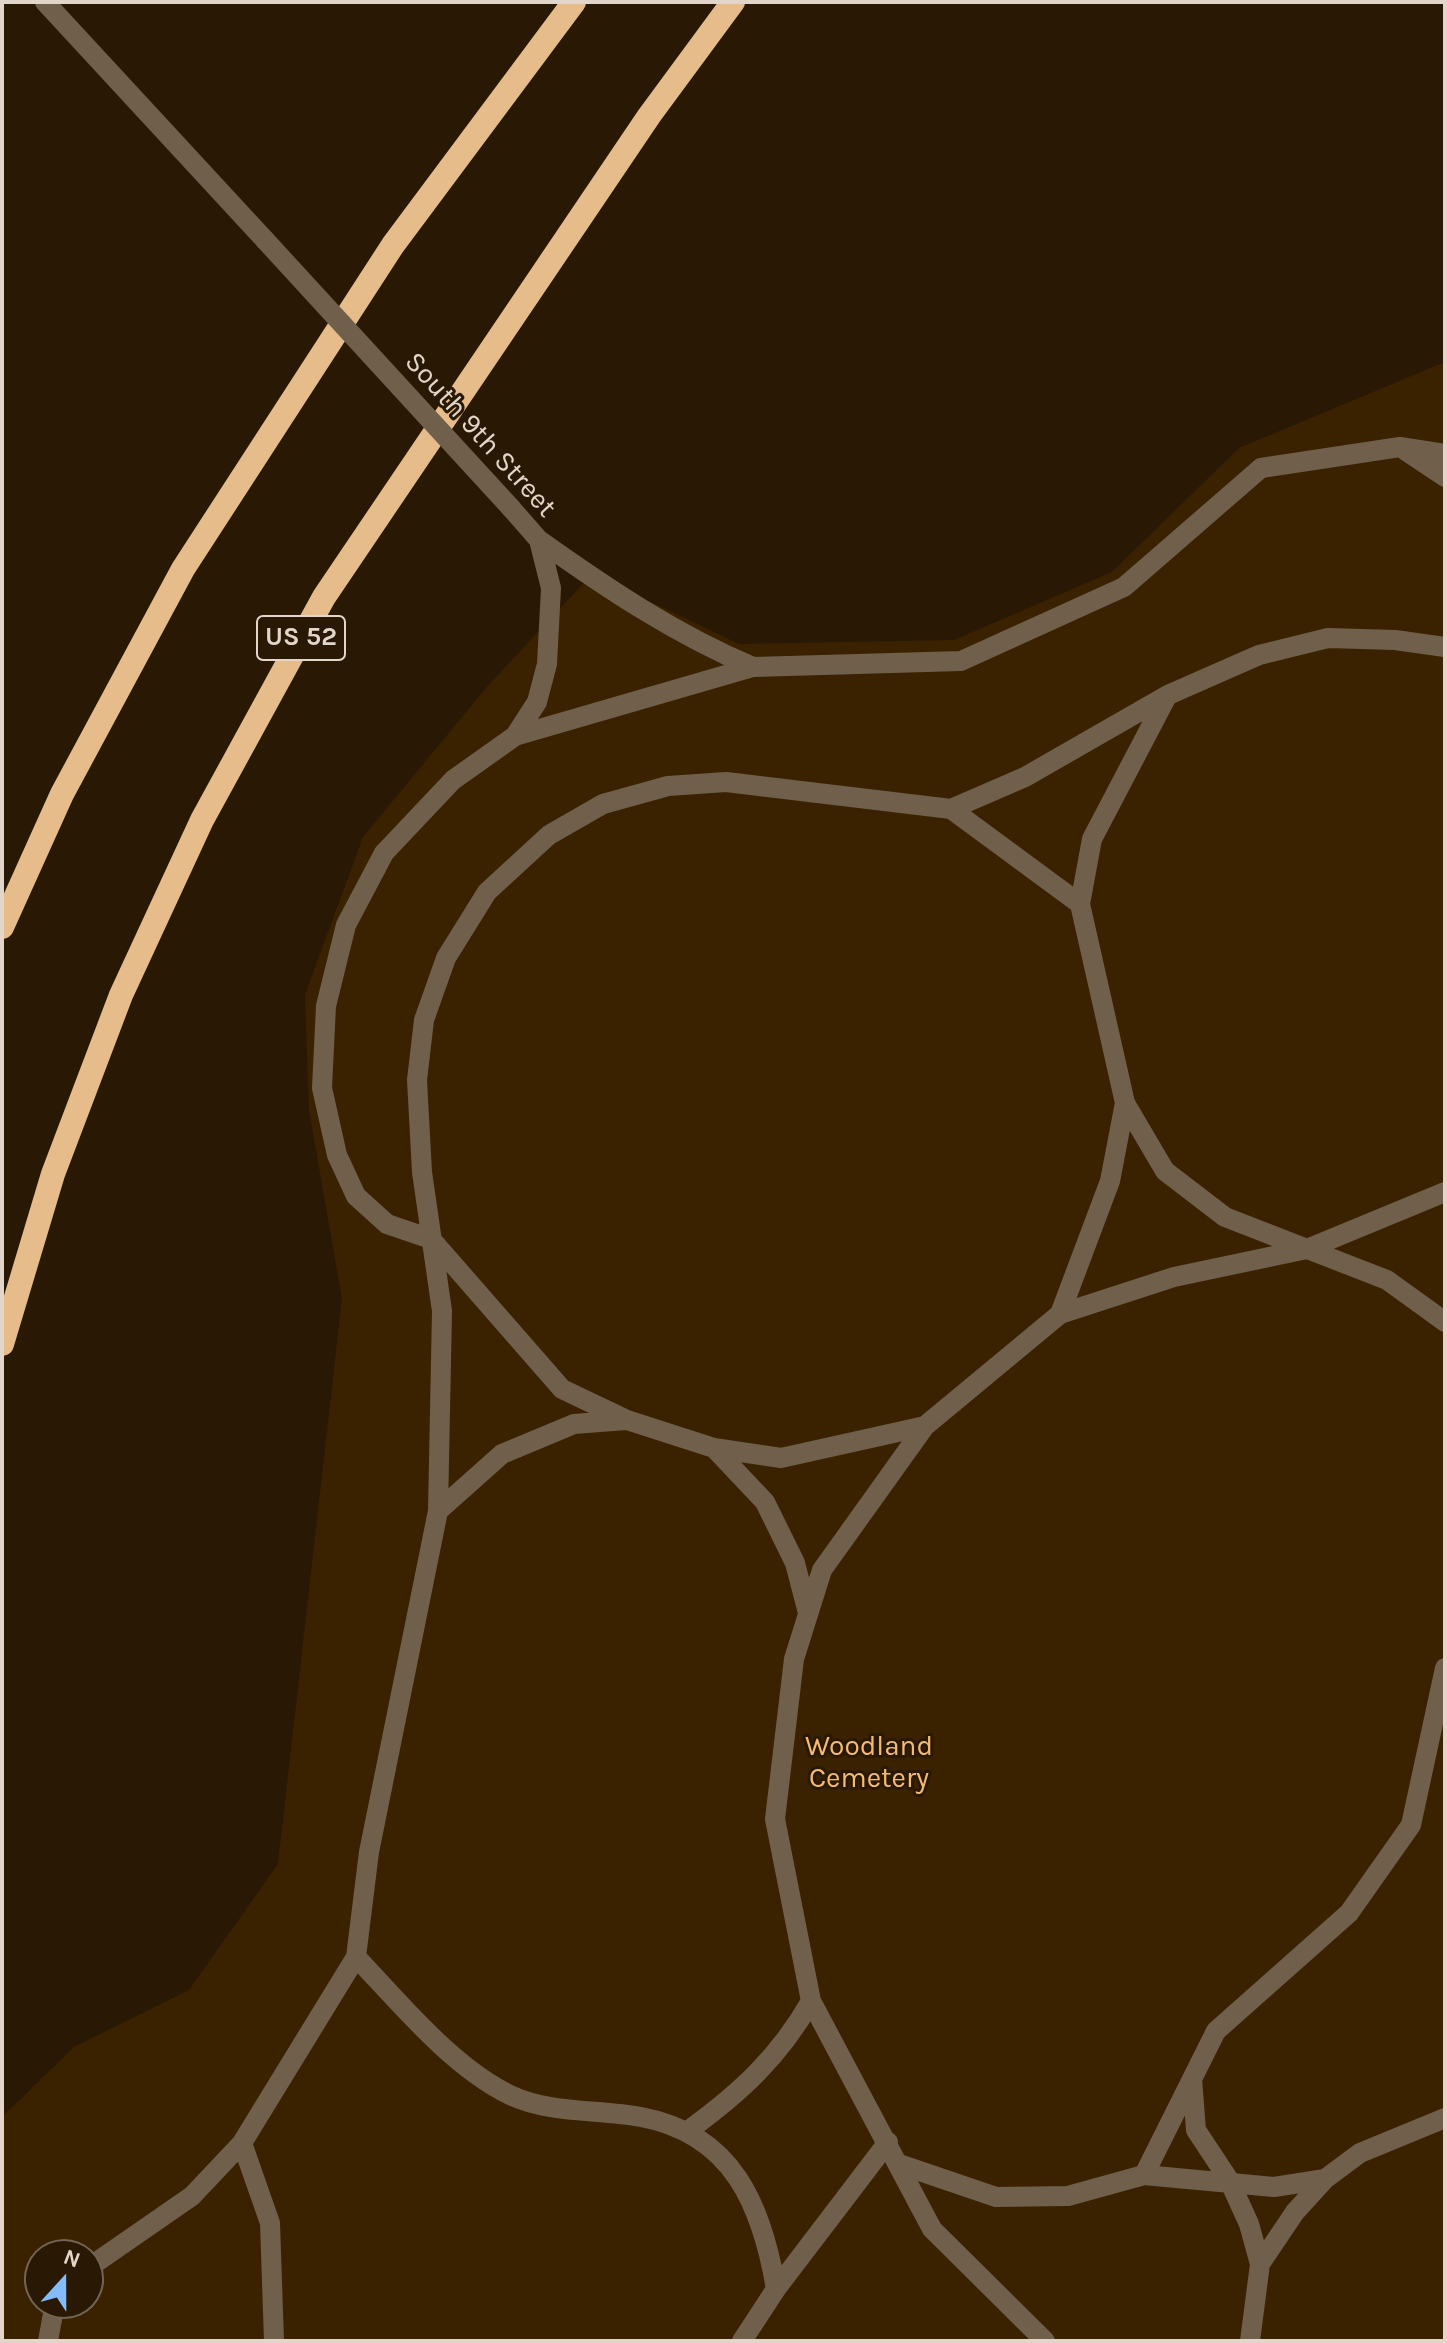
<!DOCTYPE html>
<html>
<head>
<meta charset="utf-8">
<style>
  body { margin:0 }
  #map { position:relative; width:1447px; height:2343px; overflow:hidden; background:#291904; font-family:Karla,sans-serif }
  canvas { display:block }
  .frame { position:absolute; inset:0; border:4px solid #e2d6ca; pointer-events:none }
  .north { position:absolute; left:24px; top:2239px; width:80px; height:80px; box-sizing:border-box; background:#291904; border:2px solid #736553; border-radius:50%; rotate:21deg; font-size:22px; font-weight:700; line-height:32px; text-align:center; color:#e2d6ca }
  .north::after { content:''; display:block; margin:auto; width:28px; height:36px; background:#82bcfa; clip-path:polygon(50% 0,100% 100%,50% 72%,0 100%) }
</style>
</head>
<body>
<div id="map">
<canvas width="1447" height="2343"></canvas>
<div class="frame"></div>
<div class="north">N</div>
</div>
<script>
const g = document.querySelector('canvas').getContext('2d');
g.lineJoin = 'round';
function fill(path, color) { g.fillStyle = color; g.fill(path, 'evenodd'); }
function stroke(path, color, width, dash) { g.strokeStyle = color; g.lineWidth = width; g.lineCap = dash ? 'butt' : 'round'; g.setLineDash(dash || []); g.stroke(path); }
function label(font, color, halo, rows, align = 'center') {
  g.font = font + ' Karla,sans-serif'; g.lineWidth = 6; g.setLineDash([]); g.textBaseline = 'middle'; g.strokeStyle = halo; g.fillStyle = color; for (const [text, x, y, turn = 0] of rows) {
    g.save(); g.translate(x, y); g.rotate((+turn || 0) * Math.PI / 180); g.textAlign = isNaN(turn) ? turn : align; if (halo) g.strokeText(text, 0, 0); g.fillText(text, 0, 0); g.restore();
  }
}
const green = new Path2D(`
  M1440 364 1445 365V2341H2V2117L74 2047 189 1990 278 1864 342 1299 309 1110 305 995 363 837 486 688 592 574 739 644 954 640 1112 572 1239 448ZM40 2255H88V2303H40Z`);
const minor = new Path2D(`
  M45 2 265 240
  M1406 451 1445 477
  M511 508 539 540 551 588 547 664 537 702 515 736 453 780 384 853 346 925 326 1006 322 1088 337 1155 356 1196 387 1224 431 1239 562 1389 627 1420 714 1448 781 1458 925 1426
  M539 540C608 589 675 634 753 667
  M515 736 753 667 961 661 1124 587 1261 468 1400 447 1445 454
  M951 809 1080 904 1125 1103 1110 1181 1060 1314 925 1426 822 1570 794 1659 775 1819 811 2001 932 2229 1045 2341
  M1080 904 1092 839 1167 696
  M1125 1103 1165 1171 1225 1217 1387 1280 1445 1322
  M1060 1314 1174 1277 1307 1249 1445 1192
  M714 1448 765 1502 795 1563 808 1613
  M438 1511 502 1454 574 1424 626 1420
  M356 1957C400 2003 452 2067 510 2095 550 2114 598 2109 641 2117 733 2134 762 2206 776 2289
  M1192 2079 1196 2130 1229 2180 1249 2224 1260 2264
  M689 2130C741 2092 779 2057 811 2001
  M242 2143 270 2223 274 2341
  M899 2164 996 2197 1068 2196 1144 2175 1274 2187 1325 2179
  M1144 2175 1216 2031 1349 1913 1411 1825 1445 1668
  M88 2268 192 2196 242 2143 356 1957 369 1852 438 1511 442 1311 422 1172 417 1080 424 1020 446 958 487 892 549 835 603 804 668 786 726 782 951 809 1025 777 1168 695 1259 655 1328 638 1395 640 1445 647
  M48 2341 55 2303
  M742 2341 776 2289 888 2142
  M1250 2341 1260 2264 1295 2212 1325 2179 1360 2153 1445 2118`);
const highway = new Path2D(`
  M2 927 62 794 183 569 393 245 574 2
  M2 1344 53 1174 121 995 202 820 324 597 649 116 733 2`);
const minorBridge = new Path2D(`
  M265 240 511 508`);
const shields = [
  [301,638,88]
];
const shieldNames = [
  ["US 52",301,638]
];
const streetNames = [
  ["South 9th Street",480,435,48]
];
const parkNames = [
  ["Woodland",869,1747],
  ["Cemetery",869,1779]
];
fill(green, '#3a2200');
stroke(minor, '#6f5f4b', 20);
stroke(highway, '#e6bc8b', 24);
stroke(minorBridge, '#6f5f4b', 20);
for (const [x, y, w] of shields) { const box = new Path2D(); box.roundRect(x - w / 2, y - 22, w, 44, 6); g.fillStyle = '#291904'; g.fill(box); stroke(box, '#e2d6ca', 2); }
label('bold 26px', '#e2d6ca', null, shieldNames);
label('28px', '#e2d6ca', '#291904', streetNames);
label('28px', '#f5bb74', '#291904', parkNames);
</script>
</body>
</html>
